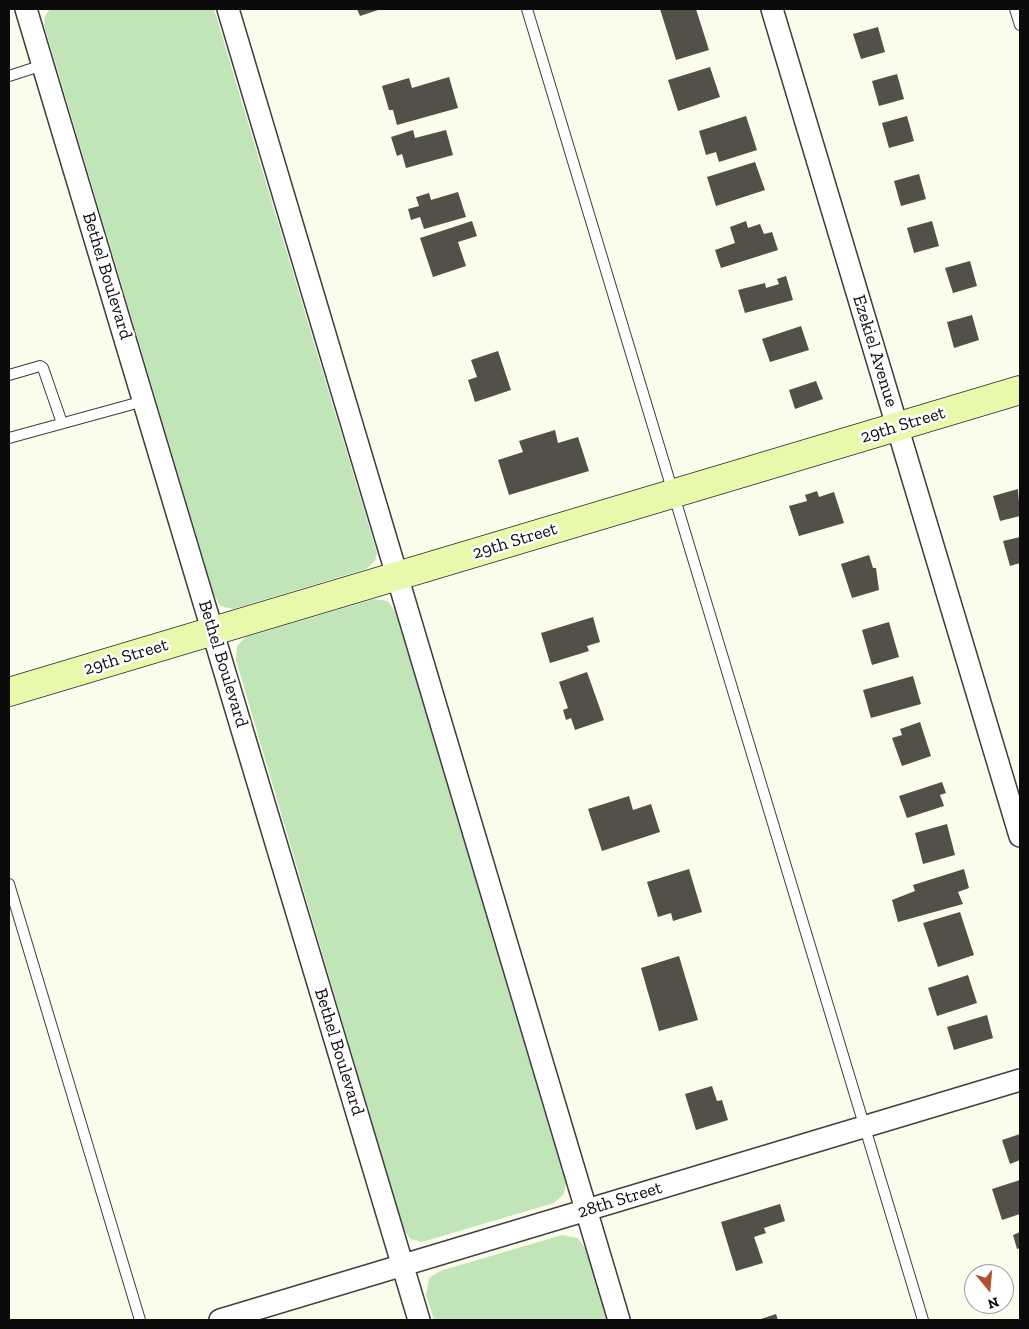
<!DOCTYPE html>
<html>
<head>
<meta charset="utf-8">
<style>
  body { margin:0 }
  #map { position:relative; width:1029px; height:1329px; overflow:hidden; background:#fbfdec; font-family:"Zilla Slab",serif }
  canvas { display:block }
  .frame { position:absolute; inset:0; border:10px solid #0b0b0b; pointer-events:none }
  .north { position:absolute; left:964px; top:1264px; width:50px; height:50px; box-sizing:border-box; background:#fff; border:1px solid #9d9d9d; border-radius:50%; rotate:163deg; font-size:14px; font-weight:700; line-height:20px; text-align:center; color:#0b0b0b }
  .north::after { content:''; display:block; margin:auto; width:18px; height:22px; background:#b0522f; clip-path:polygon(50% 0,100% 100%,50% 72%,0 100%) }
</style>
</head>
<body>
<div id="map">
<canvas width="1029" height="1329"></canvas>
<div class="frame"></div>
<div class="north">N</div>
</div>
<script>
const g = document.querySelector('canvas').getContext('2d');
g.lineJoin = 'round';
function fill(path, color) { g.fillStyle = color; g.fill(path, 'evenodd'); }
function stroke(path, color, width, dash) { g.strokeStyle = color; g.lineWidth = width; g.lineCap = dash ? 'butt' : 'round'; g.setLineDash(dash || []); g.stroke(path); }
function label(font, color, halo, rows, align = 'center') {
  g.font = font + ' "Zilla Slab",serif'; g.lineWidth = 5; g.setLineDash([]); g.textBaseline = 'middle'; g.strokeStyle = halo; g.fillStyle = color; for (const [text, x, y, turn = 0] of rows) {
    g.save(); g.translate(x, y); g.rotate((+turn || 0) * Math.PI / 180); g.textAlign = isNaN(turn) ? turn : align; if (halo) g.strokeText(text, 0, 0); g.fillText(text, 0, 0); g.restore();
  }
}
const green = new Path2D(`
  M50 9H214L377 553 375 561 366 569 233 609 220 606 214 594 44 25 45 16Z
  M374 599 388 601 396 613 566 1184 564 1194 554 1203 422 1242 410 1239 403 1228 236 660 237 646 246 637Z
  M562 1235 578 1238 587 1251 607 1320H434L426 1295 429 1278 440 1271Z`);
const building = new Path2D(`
  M357 9H381L360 16Z
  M660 9H696L709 50 676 60Z
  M878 27 885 52 861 59 853 34Z
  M710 67 720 97 678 111 668 80Z
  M897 74 904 99 879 106 872 81Z
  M449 77 458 108 397 125 393 110H389L382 86 409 78 412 88Z
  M746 116 757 150 719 162 716 152 706 155 699 131Z
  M907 116 914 141 889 148 882 123Z
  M413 130 415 138 446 130 453 155 406 168 402 154 397 156 391 137Z
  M755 162 765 190 716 206 707 177Z
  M919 174 926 199 901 206 894 181Z
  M458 192 466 217 424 229 420 217 411 220 408 209 419 206 416 197 429 193 431 200Z
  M472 221 477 236 458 242 466 266 433 277 420 238Z
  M746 221 748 228 760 224 764 234 772 232 778 250 721 268 715 250 735 243 730 227Z
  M932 221 939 246 914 253 907 228Z
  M970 261 977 286 953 293 945 268Z
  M786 276 793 300 745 313 738 290 765 283 766 288 779 284 777 279Z
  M972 315 979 340 954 348 947 322Z
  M801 326 809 350 770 362 762 339Z
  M498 351 511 390 475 402 468 380 477 377 471 360Z
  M816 381 823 399 795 409 789 390Z
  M555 430 558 443 578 437 589 471 509 495 498 460 523 452 519 441Z
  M1018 489 1020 516 1000 521 993 496Z
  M817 491 819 497 834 492 844 523 799 536 789 506 807 501 805 495Z
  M1020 537V563L1010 566 1003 541Z
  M869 555 873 568H876L879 590 852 598 841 564Z
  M593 617 600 642 587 646 589 651 550 663 541 633Z
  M889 622 899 657 872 665 862 630Z
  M587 672 604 720 575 730 571 718 566 720 563 710 568 708 559 682Z
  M913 676 921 704 871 718 863 690Z
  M920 722 931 756 902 766 892 738 902 735 900 729Z
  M942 782 946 793 940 795 944 806 907 818 899 796Z
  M629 796 633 810 651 804 660 832 602 851 588 809Z
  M947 824 955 855 923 864 915 833Z
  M689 869 702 912 673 921 671 913 658 917 647 882Z
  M964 869 969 888 958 892 963 904 898 922 892 900 915 891 913 885Z
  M960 912 974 955 938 967 923 923Z
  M679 956 698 1020 659 1031 641 968Z
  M968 975 977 1003 937 1016 928 988Z
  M987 1015 993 1038 954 1050 947 1027Z
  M712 1086 717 1101 722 1100 728 1120 696 1130 685 1094Z
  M1020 1134V1160L1010 1164 1002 1140Z
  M1020 1180V1214L1002 1220 992 1189Z
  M780 1204 785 1221 764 1228 766 1233 754 1237 763 1263 736 1271 721 1222Z
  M1020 1232V1248L1017 1249 1013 1235Z
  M776 1314 778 1320H758Z`);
const lane = new Path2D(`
  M527 9 923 1320
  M1015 9 1020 25
  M9 76 43 65
  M9 375 40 366 43 368 62 423
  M9 438 144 401
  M9 884 140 1320`);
const street = new Path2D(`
  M26 9 419 1320
  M228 9 619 1320
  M772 9 1020 836
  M220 1320 1020 1080`);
const secondary = new Path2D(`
  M9 692 1020 390`);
const streetNames = [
  ["Bethel Boulevard",107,276,73],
  ["Ezekiel Avenue",875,351,73],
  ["29th Street",903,425,-17],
  ["29th Street",515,541,-17],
  ["29th Street",126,657,-17],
  ["Bethel Boulevard",223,664,73],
  ["Bethel Boulevard",339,1052,73],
  ["28th Street",620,1200,-17]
];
fill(green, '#c1e5b8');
fill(building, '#535049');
stroke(lane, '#3e3e3e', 12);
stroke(street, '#3e3e3e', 24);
stroke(secondary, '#2d2d2d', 30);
stroke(lane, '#fff', 10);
stroke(street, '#fff', 21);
stroke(secondary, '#e8f9ab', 28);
label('18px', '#0b0b0b', '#fff', streetNames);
</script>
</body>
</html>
